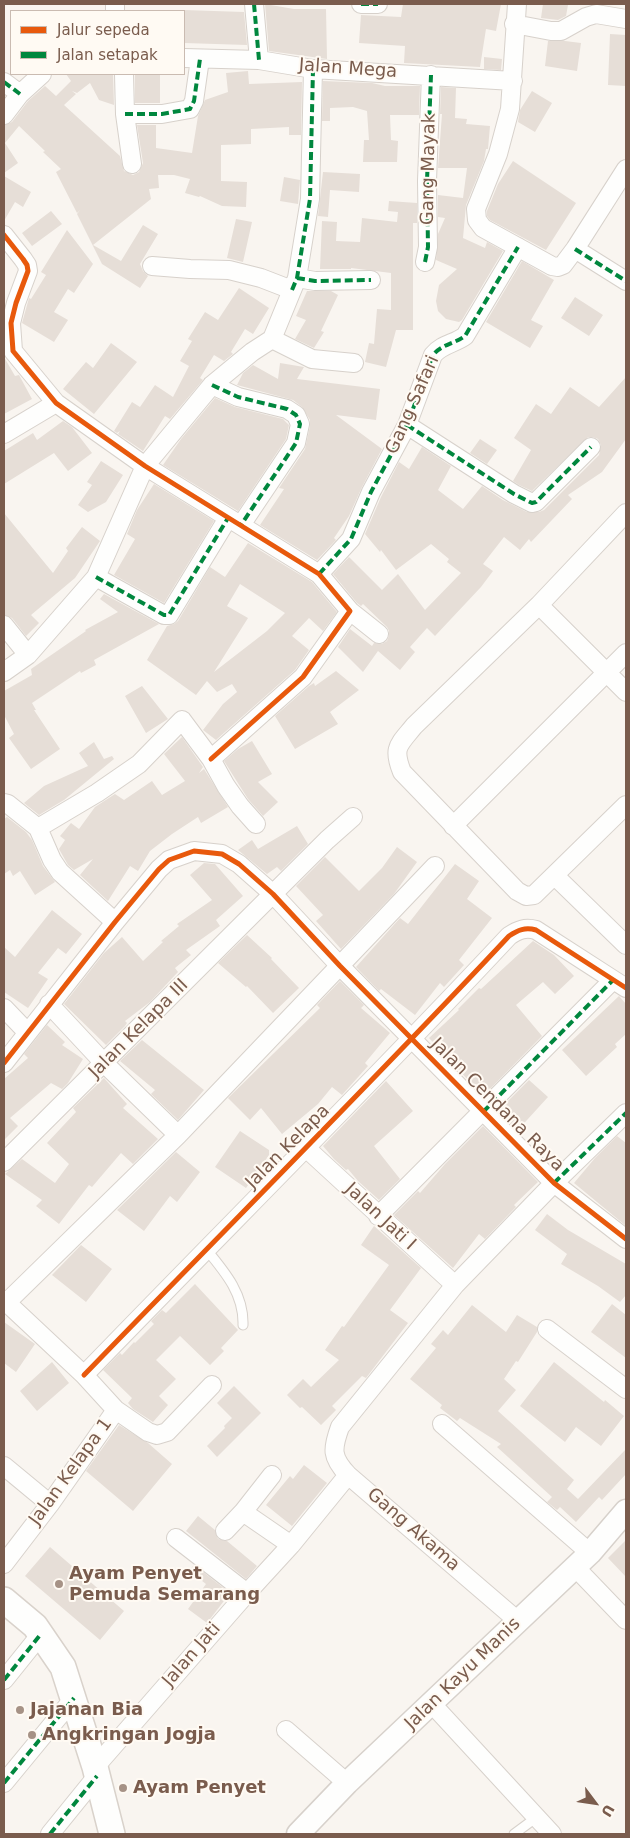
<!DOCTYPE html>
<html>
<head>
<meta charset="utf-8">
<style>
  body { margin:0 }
  #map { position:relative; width:630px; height:1838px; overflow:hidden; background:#f9f5f0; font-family:"DejaVu Sans",sans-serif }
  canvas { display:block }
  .frame { position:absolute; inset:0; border:5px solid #7a5c4d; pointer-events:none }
  .legend { position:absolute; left:10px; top:10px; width:175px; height:65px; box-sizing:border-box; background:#fffaf3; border:1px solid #cabbb1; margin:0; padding:6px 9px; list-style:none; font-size:15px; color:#7a5c4d }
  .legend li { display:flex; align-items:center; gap:10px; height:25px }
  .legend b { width:25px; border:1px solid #cabbb1 }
  .north { position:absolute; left:570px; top:1778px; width:50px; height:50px; -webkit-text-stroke:4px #fffaf3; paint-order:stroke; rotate:121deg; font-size:14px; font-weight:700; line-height:20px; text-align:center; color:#7a5c4d }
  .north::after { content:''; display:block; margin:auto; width:18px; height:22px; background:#7a5c4d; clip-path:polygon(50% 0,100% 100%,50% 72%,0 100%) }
</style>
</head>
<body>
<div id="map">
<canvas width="630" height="1838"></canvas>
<div class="frame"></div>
<ul class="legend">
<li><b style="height:6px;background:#e8590c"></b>Jalur sepeda</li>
<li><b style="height:6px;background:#00873e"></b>Jalan setapak</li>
</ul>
<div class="north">U</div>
</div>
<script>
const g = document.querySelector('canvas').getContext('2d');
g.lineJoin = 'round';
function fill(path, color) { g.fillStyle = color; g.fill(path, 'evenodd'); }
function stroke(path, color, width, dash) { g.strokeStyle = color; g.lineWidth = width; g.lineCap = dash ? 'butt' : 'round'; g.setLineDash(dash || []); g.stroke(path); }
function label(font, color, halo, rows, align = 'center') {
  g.font = font + ' "DejaVu Sans",sans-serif'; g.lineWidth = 4; g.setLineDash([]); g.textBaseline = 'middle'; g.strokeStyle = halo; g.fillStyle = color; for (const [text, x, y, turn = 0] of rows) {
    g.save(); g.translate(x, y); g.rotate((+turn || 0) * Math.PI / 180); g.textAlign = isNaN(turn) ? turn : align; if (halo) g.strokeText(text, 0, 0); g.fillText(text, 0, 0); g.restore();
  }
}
const building = new Path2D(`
  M265 4 294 9H326L327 59 269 51Z
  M403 4H501L496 31 486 29 480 67 404 63 405 46 359 43 361 15 401 17Z
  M543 4 568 5 566 16 558 20 541 18Z
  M184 10 244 12 247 45 184 43Z
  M610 34 626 35V86L608 85Z
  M548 41H565L581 43 577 71 545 66Z
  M484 57 502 59 501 70 484 69Z
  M248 71 249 84 302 82 301 135H289V127L251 129V144L221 145V181L247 182 246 207 222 206 200 196 199 197 185 193 190 179 174 175H158L159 188 149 189 151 199 93 245 121 261 143 225 158 234 140 264 143 271 148 276 140 288 102 264 77 214 80 210 77 213 56 172 61 169 43 152 45 151 19 126 5 143 18 163 4 173V125L12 122 28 101 45 86 56 96 71 81 66 74H113L114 105 99 100 90 83 77 93 72 91 76 94 64 105 120 156 124 171 133 175 139 172 143 163 137 125H156V148L192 153 198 116 205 100 228 92 226 73Z
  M135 74H160V103H135Z
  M323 81 372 83 385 86H420L419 115H390L391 140 398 141 397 162H363L364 140H369L367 111 353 107 330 108V121H322Z
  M441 87 456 88 455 118 467 119 466 124 490 126 488 149H486L484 161 466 205 463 238 485 248 487 242 503 251 462 320 459 322 446 319 438 311 436 301 439 285 457 269 436 260 438 234 445 218 438 217V195L463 198 467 168H438L442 114H440Z
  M532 91 552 103 535 132 518 122 520 110Z
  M513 161 576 203 546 250 490 220 487 216V211L498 184Z
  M323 172 360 174 359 192 330 190 328 217 318 216Z
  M4 176 31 192 23 207 15 202 4 221Z
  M284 177 300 180 298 204 280 201Z
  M389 201 417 203V223H413V330H396L386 367 365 362 369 343 374 344 377 309 391 310V273L351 268V269H320L322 221 337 222 336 241 360 242 362 218 397 222 398 212 388 211Z
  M51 211 62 224 32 246 22 233Z
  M236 219 252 222 243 262 227 258Z
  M67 230 93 264 74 293 68 289 54 312 68 320 54 342 22 323 29 298 31 299 46 275 41 272Z
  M522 261 554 280 531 320 543 326 530 348 486 322Z
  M239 288 269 308 253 334 245 329 231 352 233 354 224 361 214 355 200 378 203 380 170 419 165 416 143 451 118 434 120 431 117 433 114 431 132 402 140 407 155 385 173 397 189 366 180 361 192 341 188 339 205 312 218 320Z
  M307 291H331L338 295 321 331 324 332 314 348 295 339 306 320 296 316Z
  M575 297 603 315 589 336 561 318Z
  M111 343 137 362 94 414 63 389 86 362 93 368Z
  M4 357 15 376 19 375 32 399 4 414Z
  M280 363 304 367 297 379 380 389 376 420 336 415 382 449 362 487 349 516 334 538 336 540 317 560 260 525 284 489 279 488 305 449 310 426V420L302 407 293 400 237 385 243 373 253 365 278 379Z
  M626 377V439L602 472 568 495 572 499 531 542 529 539 520 550 504 537 483 564 493 571 481 587 435 636 427 628 410 647 415 652 400 670 378 651 363 672 338 647 350 629 372 646 374 643 382 644 387 641 389 636V631L387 627 363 604 361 606 357 603 333 574 349 557 382 590 398 574 425 610 461 573 447 562 449 559 431 544 396 570 381 550 380 552 365 534 381 497 399 462 409 469 422 447 451 466 438 490 463 509 482 486 503 500 527 512H539L544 510 599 455 601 445 598 439 593 437H588L532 491 519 485 513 481 531 450 514 438 536 404 551 414 570 387 599 407Z
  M215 398 235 407 283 419 289 425 286 439 238 511 163 465 181 439Z
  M63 421 72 427 92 453 68 471 54 453 4 484V451L33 433 37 440Z
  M480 439 497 450 487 464 470 453Z
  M101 461 123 475 106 502 88 512 78 505 92 485 87 482Z
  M154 484 214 521 164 603 114 575 135 539 127 534 137 510Z
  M4 513 53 573 68 551 66 548 82 527 100 541 75 578 31 615 39 623 26 636 12 618 4 615Z
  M248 543 312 582 337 612 323 631 309 618 292 636 309 650 295 670 216 740 203 730 223 704 237 692 232 684 217 692 207 681 196 695 147 660 167 626 174 624 178 621 210 567 225 577ZM240 584 285 613 267 631 214 672 248 618 227 606Z
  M104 594 159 624 94 660 96 665 81 673 80 671 32 703 36 710H34L60 749 31 769 9 738 14 734 4 715V691L32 675 31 669 86 631 85 630 118 612 100 599Z
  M336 671 359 690 330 712 338 724 295 749 275 716 309 686 314 683 315 686Z
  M142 686 168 719 146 733 125 696Z
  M182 737 203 767 199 773 204 769 228 807 201 823 198 817 172 834 150 851 138 871 130 866 108 901 80 875 93 859 74 870 68 865 59 849 65 840 60 836 71 823 79 829 95 807 115 794 124 800 152 781 162 795 185 781 164 754Z
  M252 741 272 774 258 782 278 802 263 816 248 799 224 761 238 749Z
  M94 742 104 759 112 756 114 759 64 800 39 815 24 803 44 786 88 766 79 753Z
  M7 817 26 832 32 840 43 866 55 882 35 895 20 871 13 876 10 870 4 874V819Z
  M297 826 308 844 281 871 277 867 267 874 238 850 252 840 258 849Z
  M397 847 417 862 394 894 341 949 316 921 323 915 296 886 325 857 359 891 382 868Z
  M204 863 215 864 243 896 216 920 220 926 186 950 191 955 175 968 178 972 150 1002 125 1021 127 1023 125 1026 106 1045 64 1004 104 953 122 937 143 961 163 942 161 941 179 926 177 924 212 900 190 875Z
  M455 864 479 881 467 899 492 918 459 960 464 965 444 987 440 983 415 1015 381 989 379 991 356 967 400 918 408 924Z
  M52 910 82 934 66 954 58 948 38 973 48 979 28 1008 4 992V947L15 957Z
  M247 935 272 958 271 959 299 988 273 1013 247 986 246 987 218 963Z
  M533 941 554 955 574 976 555 994 543 982 516 1005 542 1036 483 1096 429 1038 459 1010 458 1009 479 988 481 989Z
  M340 981 364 1005 361 1008 390 1033 365 1063 368 1066 342 1095 332 1087 318 1104 282 1134 261 1108 250 1120 228 1098 320 1008 317 1005Z
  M619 996 626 1004V1034L615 1044 617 1047 586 1076 562 1050Z
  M47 1025 65 1042 62 1045 83 1059 68 1083 62 1089 51 1083 10 1118 18 1126 4 1140V1079L28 1058 24 1054Z
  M142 1040 204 1090 178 1120 151 1094 155 1090 120 1061Z
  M104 1078 127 1104 123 1108 158 1139 133 1164 121 1153 92 1187 89 1185 59 1224 36 1206 42 1200 5 1174 22 1159 55 1183 69 1164 47 1143 76 1112 73 1108Z
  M529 1080 548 1097 517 1131 498 1111Z
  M386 1081 413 1111 374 1146 400 1179 379 1200 358 1181 348 1169 346 1170 334 1159 323 1146Z
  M483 1126 538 1182 514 1205 516 1207 485 1239 479 1234 453 1268 394 1215 418 1191 420 1193 445 1164Z
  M240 1131 269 1150V1155L246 1188 215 1167Z
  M617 1136 626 1143V1226L574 1183 595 1158Z
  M176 1152 200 1172 177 1202 170 1196 144 1231 117 1210Z
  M547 1214 568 1230 626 1264V1295L620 1302 598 1286 561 1264 567 1254 535 1230Z
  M374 1226 421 1268 390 1310 408 1323 366 1378 362 1376 332 1406 336 1410 321 1425 302 1407 300 1408 287 1395 303 1379 311 1387 339 1360 325 1350 342 1326 344 1327 389 1265 361 1245Z
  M81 1245 112 1269 86 1302 52 1275Z
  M195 1284 238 1330 221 1348 224 1351 210 1365 180 1336 156 1360 176 1379 159 1396 168 1405 153 1422 133 1409 128 1403 132 1398 103 1370 120 1353 122 1355 134 1342 135 1343 154 1324 151 1321 162 1310 166 1313Z
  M612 1304 626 1315V1358L591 1332Z
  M472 1305 506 1332 517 1315 537 1327V1332L518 1362 516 1361 504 1379 516 1390 498 1411 574 1480 567 1489 578 1499 626 1449V1474L602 1500 599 1497 576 1522 560 1507 557 1510 547 1502 552 1497 497 1447 501 1444 460 1418 457 1421 440 1408 442 1405 410 1379 436 1348 431 1344 443 1330 448 1335Z
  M4 1322 35 1344 16 1372 4 1363Z
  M52 1362 69 1383 37 1411 20 1391Z
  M554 1362 604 1402 605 1400 624 1416 601 1446 576 1427 565 1442 520 1406Z
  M234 1386 261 1413 217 1457 207 1446 225 1428 224 1426 232 1418 217 1403Z
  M119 1425 148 1443 172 1464 133 1511 86 1471Z
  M304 1465 327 1483 292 1526 266 1505 290 1476 293 1479Z
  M198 1516 215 1530 218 1539 227 1541 257 1566 246 1579 186 1531Z
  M626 1540V1577L608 1558Z
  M50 1547 124 1611 100 1640 25 1576Z
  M194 1565 230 1593 207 1623 188 1609 206 1584 189 1571Z`);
const service = new Path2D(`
  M206 1249C225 1272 244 1294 243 1325
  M514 1834 537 1817`);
const minor = new Path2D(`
  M115 4V11
  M254 4 259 60
  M361 4H378
  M517 4 510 109 498 154 476 209 477 220 483 228 552 266 558 267 563 265 575 249 626 169
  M514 24 551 31H561L586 17 596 14 626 19
  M184 58 259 60 313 69 513 81
  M124 74 125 114 132 164
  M4 82 20 94
  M125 114H162L190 109 194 101 200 59
  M4 115 20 94 42 74
  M4 235 23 259 27 265 28 271 16 303 11 323 13 351 56 403 145 466 319 574 350 611 303 677 211 759
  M575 249 626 281
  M425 262 428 247 427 181 431 75
  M152 266 190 269 229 270 261 278 292 290
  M297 278 315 281 371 280
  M272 339 312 359 354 363
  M212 385 238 397 287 409 296 415 300 424 296 443 241 525
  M407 425 514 494 532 503 536 502 591 447
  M4 434 56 403
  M626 513 539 605 414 726C399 745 392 747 402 772L517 891 526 896 534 895 626 805
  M319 574 351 539 371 492 407 425 433 355C442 344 454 344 465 336L518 247
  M96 577 164 615H169L228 518
  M539 605 626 692
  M350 611 379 634
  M4 625 28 655
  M4 672 28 655 96 577 145 466 212 385 252 352 272 339 297 278 310 199 313 69
  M4 803 8 804 38 828
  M453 826 626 653
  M38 828 97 793 139 764 182 720 211 759 226 786 240 806 256 824
  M38 828 52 860 60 872 115 922
  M555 876 626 945
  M49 1004 104 1063 178 1135
  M4 1008 27 1032
  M4 1063 115 922 159 869 169 860 194 851 222 854 239 864 273 894 340 966 554 1183 626 1239
  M306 1148 455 1285
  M4 1162 327 840 353 817
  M378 1216 613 980
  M4 1300 84 1375 116 1410 50 1504 4 1564
  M6 1303 178 1135 435 866
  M547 1329 626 1389
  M84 1375C226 1228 370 1085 509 936 518 930 525 927 536 930L626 988
  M116 1410 148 1432 157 1435 167 1432 212 1385
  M442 1424 590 1553
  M4 1466 50 1504
  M243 1512 272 1475
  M225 1531 243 1512 291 1545
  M176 1538 247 1593
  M575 1567 626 1620
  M518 1621 348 1475C331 1457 332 1449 340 1427L455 1285 554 1183 626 1113
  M4 1680 41 1634
  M432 1704 552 1834
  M286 1730 347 1783
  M95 1767 247 1593 291 1545 348 1475
  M4 1783 74 1698
  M50 1834 97 1776`);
const tertiary = new Path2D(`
  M298 1834 347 1783 590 1553 626 1511`);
const secondary = new Path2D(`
  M4 1600 35 1626 63 1667 95 1767 112 1834`);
const quiet = new Path2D(`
  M254 4 259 60
  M361 4H378
  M4 82 20 94
  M125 114H162L190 109 194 101 200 59
  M575 249 626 281
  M425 262 428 247 427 181 431 75
  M297 278 315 281 371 280
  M292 290 297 278 310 199 313 69
  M212 385 238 397 287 409 296 415 300 424 296 443 241 525
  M407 425 514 494 532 503 536 502 591 447
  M319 574 351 539 371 492 407 425 433 355C442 344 454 344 465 336L518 247
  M96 577 164 615H169L228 518
  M483 1112 613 980
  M554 1183 626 1113
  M4 1680 41 1634
  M4 1783 74 1698
  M50 1834 97 1776`);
const cycleway = new Path2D(`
  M4 235 23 259 27 265 28 271 16 303 11 323 13 351 56 403 145 466 319 574 350 611 303 677 211 759
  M4 1063 115 922 159 869 169 860 194 851 222 854 239 864 273 894 340 966 554 1183 626 1239
  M84 1375C226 1228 370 1085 509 936 518 930 525 927 536 930L626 988`);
const markers = [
  [59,1584,5,"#a69286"],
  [20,1710,5,"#a69286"],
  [32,1735,5,"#a69286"],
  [123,1788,5,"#a69286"]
];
const streetNames = [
  ["Jalan Mega",348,69,4],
  ["Gang Mayak",429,169,-89],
  ["Gang Safari",413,405,-66],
  ["Jalan Kelapa III",139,1029,-45],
  ["Jalan Cendana Raya",497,1105,45],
  ["Jalan Kelapa",288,1147,-45],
  ["Jalan Jati I",380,1217,43],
  ["Jalan Kelapa 1",71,1472,-54],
  ["Gang Akama",413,1530,41],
  ["Jalan Jati",192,1655,-49],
  ["Jalan Kayu Manis",463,1674,-44]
];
const poiNames = [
  ["Ayam Penyet",69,1574],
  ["Pemuda Semarang",69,1595],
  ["Jajanan Bia",30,1710],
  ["Angkringan Jogja",42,1735],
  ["Ayam Penyet",133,1788]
];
fill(building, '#e6ded7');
stroke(service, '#d7d1cb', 11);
stroke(minor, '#d7d1cb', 20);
stroke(tertiary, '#d7d1cb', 25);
stroke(secondary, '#d9d2cb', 28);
stroke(service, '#fefefd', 9);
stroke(minor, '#fefefd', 18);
stroke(tertiary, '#fefefd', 22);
stroke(secondary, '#fefefd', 25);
stroke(quiet, '#00873e', 4, [8, 4]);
stroke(cycleway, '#e8590c', 5);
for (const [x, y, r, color] of markers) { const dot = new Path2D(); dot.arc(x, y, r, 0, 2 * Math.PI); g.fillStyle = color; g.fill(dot); stroke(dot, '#fffaf3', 2); }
label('18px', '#7a5c4d', '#fffaf3', streetNames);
label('bold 18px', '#7a5c4d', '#fffaf3', poiNames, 'left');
</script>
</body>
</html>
